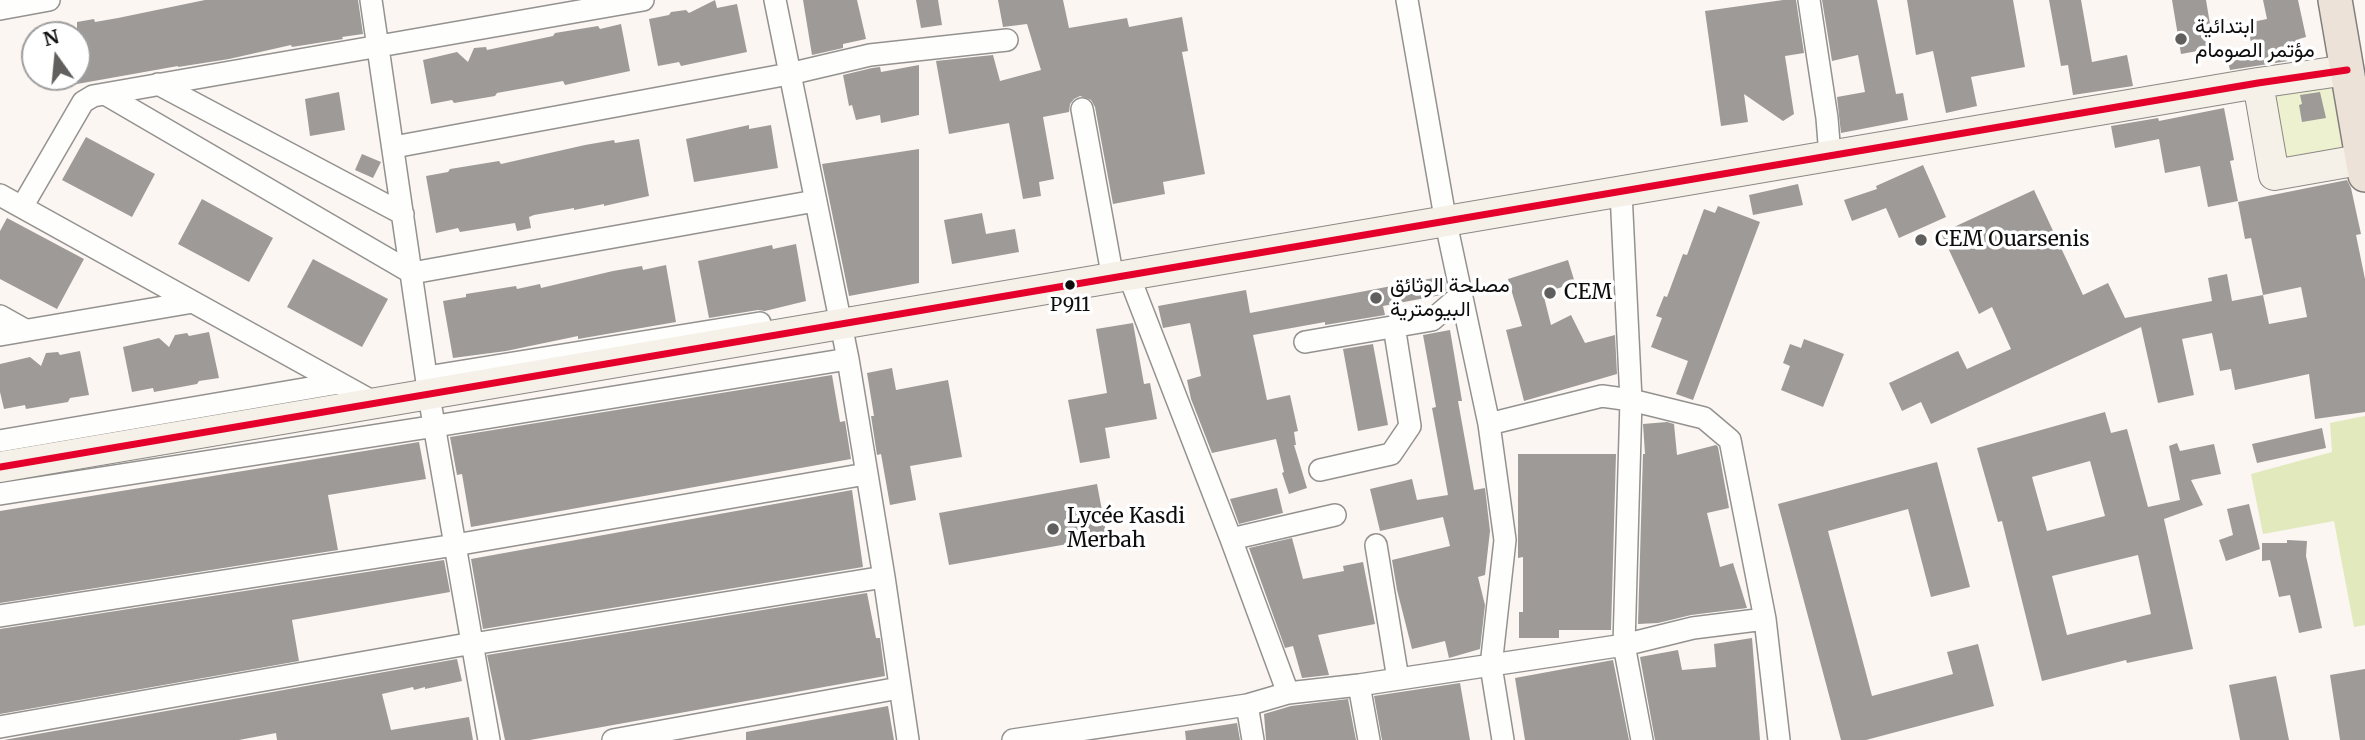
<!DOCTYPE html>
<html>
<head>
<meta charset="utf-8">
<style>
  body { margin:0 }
  #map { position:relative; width:2365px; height:740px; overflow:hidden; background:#fbf6f1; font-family:Merriweather,serif }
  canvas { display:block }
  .north { position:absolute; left:21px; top:21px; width:70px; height:70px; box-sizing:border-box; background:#fff; border:2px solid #9e9e9e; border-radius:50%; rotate:345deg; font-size:19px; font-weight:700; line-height:28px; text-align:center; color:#0d0d0d }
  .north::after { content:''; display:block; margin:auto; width:24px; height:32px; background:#605f5d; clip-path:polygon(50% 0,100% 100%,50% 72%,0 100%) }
</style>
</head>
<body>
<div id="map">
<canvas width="2365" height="740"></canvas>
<div class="north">N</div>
</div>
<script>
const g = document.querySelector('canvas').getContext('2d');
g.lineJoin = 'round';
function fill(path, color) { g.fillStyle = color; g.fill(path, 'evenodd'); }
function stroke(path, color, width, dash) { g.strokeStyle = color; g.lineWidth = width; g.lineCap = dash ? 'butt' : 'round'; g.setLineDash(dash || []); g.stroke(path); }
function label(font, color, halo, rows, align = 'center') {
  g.font = font + ' Merriweather,Vazirmatn,serif'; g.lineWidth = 7; g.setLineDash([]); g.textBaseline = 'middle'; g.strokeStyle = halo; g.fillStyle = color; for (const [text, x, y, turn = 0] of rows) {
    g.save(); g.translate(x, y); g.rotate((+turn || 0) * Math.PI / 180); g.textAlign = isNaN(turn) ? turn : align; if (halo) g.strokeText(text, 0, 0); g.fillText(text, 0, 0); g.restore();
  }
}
const green = new Path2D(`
  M2336 83 2349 152 2283 164 2271 95Z`);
const forest = new Path2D(`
  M2365 416V625L2354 627 2334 521 2263 534 2251 474 2332 452 2330 423Z`);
const building = new Path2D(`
  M205 0H358L363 34 342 37 343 39 292 47 291 45 229 59 178 67V66L77 84V22L94 19 95 22 118 18Z
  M715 0 717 8 737 4 747 52 681 66 679 62 658 66 649 19 669 15 671 12 686 10 689 13Z
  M803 0H857L866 39 843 44V48L812 55Z
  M916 0H938L942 25 921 28Z
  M998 0H1063L1069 28 1127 18 1129 27 1182 17 1188 51 1182 52 1205 174 1163 182 1165 194 1113 204 1095 107 1091 100 1080 96 1074 99 1070 104 1069 112 1043 117 1054 179 1039 182 1041 196 1023 199 1009 123 949 134 936 61 993 55 1000 81 1041 70 1027 24 1003 27Z
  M1783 0H1796L1804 53 1785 56 1794 114 1783 121 1744 94 1748 122 1721 126 1705 11Z
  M1822 0H1877L1896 94 1903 93 1908 120 1841 133 1837 97 1865 92 1858 55 1832 61Z
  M1907 0H2013L2025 67 1971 77 1977 106 1946 113 1933 51 1916 55Z
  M2049 0H2081L2092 62 2127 55 2133 86 2073 95 2068 65 2061 66Z
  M2172 0H2206L2214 48 2181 54Z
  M2263 0H2298L2306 37 2299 39 2302 52 2287 55 2288 61 2230 70 2227 58 2253 52 2247 23 2267 19Z
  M621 24 630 71 565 85 563 81 497 93 495 96 454 103 452 100 431 104 423 60 457 52 468 62 474 48 486 47 487 50 553 36 555 33 598 26 600 29Z
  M919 65V115L881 123 880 115 856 120 852 105 849 106 843 75 872 68 880 67 881 72Z
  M339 92 345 130 310 136 305 99Z
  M2320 92 2326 118 2302 122 2299 105 2302 104 2300 95Z
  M2224 108 2234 160 2230 161 2238 201 2208 207 2200 166 2165 173 2159 139 2115 148 2111 126 2158 118 2159 121Z
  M749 125V129L771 125 778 168 694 182 686 139Z
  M86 137 155 174 132 217 62 180Z
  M639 139 649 196 604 206V204L574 210V208L534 215 529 217 531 228 517 231 515 223 460 232 458 228 436 233 426 176 448 172 450 169 499 161 501 164 585 145 614 140 615 143Z
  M919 149V283L849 296 822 164Z
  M362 154 381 162 373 178 355 170Z
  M1923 165 1946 217 1899 238 1886 208 1852 221 1844 200 1877 189 1876 186Z
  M2347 180 2351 188 2361 234 2356 235 2365 279V412L2315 419 2309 374 2235 390 2231 369 2220 371 2212 333 2182 339 2194 395 2158 403 2141 327 1931 424 1921 402 1902 411 1889 383 1958 351 1967 369 2011 349 1992 307 1979 314 1941 233 2034 190 2083 295 2108 283 2125 318 2212 301 2208 278 2227 274 2232 301 2263 295 2251 238 2245 239 2238 202ZM2301 287 2307 317 2269 324 2263 295Z
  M1798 184 1803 205 1753 215 1749 195Z
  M202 199 273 238 249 282 178 244Z
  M1718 206 1760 222 1693 400 1676 394 1688 361 1651 347 1662 318 1656 316 1664 296 1667 297 1683 254 1687 255 1704 209 1715 213Z
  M982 213 986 234 1015 229 1019 252 952 264 944 220Z
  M7 218 84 259 57 309 0 279V231Z
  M796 244 806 301 765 311 758 310 709 318 698 261 772 245 773 249Z
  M313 259 388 299 362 347 287 307Z
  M1568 260 1575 283 1543 293 1551 325 1571 315 1585 343 1615 335 1617 374 1524 401 1506 330 1522 326 1508 279Z
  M666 265 676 322 601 335 578 339V336L506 351 453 358 443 301 466 297V294L516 286 517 289 540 284 541 288 613 271 642 266 643 270Z
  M1444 276 1447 290 1441 295 1383 306 1385 315 1325 325V322L1253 335 1267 400 1290 395 1298 431 1294 432 1296 445H1294L1307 488 1289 494 1282 473 1284 472 1276 439 1212 453 1191 399 1187 380 1201 376 1190 323 1163 328 1158 306 1246 290 1250 313Z
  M1133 323 1144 384 1150 383 1157 419 1105 428 1110 458 1080 463 1068 400 1107 393 1096 329Z
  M1450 330 1462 401H1458L1474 490 1485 488 1490 531 1485 575 1478 577 1485 605 1480 649 1449 658 1445 641 1412 649 1397 590 1392 560 1450 546 1443 517 1380 531 1370 489 1412 479 1417 500 1448 495 1432 408 1436 407 1423 335Z
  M209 332 219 378 199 381 197 384 154 392 153 388 132 392 123 347 159 338 169 347 175 335 187 333 189 336Z
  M1804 339 1844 354 1823 407 1781 390 1790 366 1783 363 1790 344 1801 348Z
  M1373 344 1388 425 1358 431 1343 349Z
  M80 351 89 395 70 398 68 402 26 409 25 405 4 409 0 392V364L30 357 41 366 46 353 58 352 60 355Z
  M892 368 896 390 948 380 962 457 910 466 916 500 890 505 881 454 877 455 871 416H874L867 373Z
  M832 375 840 422 845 421 851 459 471 527 462 474 457 475 450 437Z
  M2105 412 2111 433 2127 429 2148 507 2180 500 2169 446 2177 443 2180 451 2214 444 2221 474 2191 480 2203 505 2164 519 2193 649 2127 663 2126 660 2042 681 2002 521 1998 522 1977 448ZM2090 461 2105 516 2047 531 2032 477ZM2138 555 2151 614 2067 635 2052 576Z
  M1667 422 1674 424 1677 455 1716 445 1718 447 1729 508 1707 513 1720 567 1733 563 1747 608 1691 615 1658 623 1638 624 1643 454H1645L1643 424Z
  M2322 428 2326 448 2257 463 2252 444Z
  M419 442 426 479 328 495 338 550 0 603V511Z
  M1518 454H1616L1611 630H1559V638H1519V612H1523V557L1518 558Z
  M1937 462 1970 587 1931 597 1908 509 1828 531 1872 696 1953 674 1947 652 1978 644 1994 706 1866 740H1841L1778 504Z
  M1097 484 1107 537 949 565 939 513Z
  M1277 488 1283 513 1239 524 1230 499Z
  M852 490 863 567 483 629 471 559Z
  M2249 504 2260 549 2226 561 2219 540 2233 535 2227 509Z
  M1292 538 1303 579 1344 571 1343 566 1363 562 1375 624 1318 635 1329 675 1302 678 1293 646 1285 648 1249 548Z
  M2287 540 2307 541 2306 556 2322 628 2299 633 2290 595 2279 597 2270 560 2262 561V543H2287Z
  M444 560 450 592 292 620 299 661 0 714V629Z
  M867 593 876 638H880L885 676 530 740H505L487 655Z
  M1752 638 1760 740H1655L1640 657 1678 650 1682 670 1716 667 1714 644Z
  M457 659 462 681 425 689V687L414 690 413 687 382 694 391 730 469 717 473 740H277L276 733 239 740H4Z
  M1613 660 1629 740H1525L1515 678Z
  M2365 669V740H2340L2330 675Z
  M2276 676 2289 740H2240L2229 685Z
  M1460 683 1470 740H1382L1374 696Z
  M1348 699 1356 740H1266L1264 714 1291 706Z
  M888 706 894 740H746V732Z
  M1237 723 1240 740H1186L1185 731Z`);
const minor = new Path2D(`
  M371 0 429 396 489 740
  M775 0 848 359 884 577 908 740
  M1407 0 1446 223 1489 424 1505 540 1491 666 1503 740
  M1809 0 1827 118 1830 156
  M0 9 49 0
  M158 84 403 214
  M105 94 412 273 815 201
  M1082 109 1113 279
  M394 147 789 74 870 55 1007 40
  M1621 192 1631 400 1704 418 1730 440 1765 619 1693 628 1624 645 1642 740
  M0 195 377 404
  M22 207 83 102 93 96 643 0
  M1129 276 1231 539 1288 693
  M0 316 25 330
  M0 335 193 302
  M1305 342 1432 320 1461 295
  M427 377 760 323
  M0 441 339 383
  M1320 470 1391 454 1410 426 1394 326
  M0 494 436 426 848 359
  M1231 539 1335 515
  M1376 545 1398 679
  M0 616 455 545 866 474
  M1765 619 1779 740
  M1359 685 1369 740
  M1247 705 1253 740
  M0 727 473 643H479L884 577
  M613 740 899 688
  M1013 740 1247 705 1288 693 1359 685 1624 645 1631 400 1602 396 1489 424`);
const secondary = new Path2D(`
  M2258 83 2274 175 2365 159
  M0 467 2258 83 2347 70`);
const primary = new Path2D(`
  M2335 0 2365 175`);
const bus1 = new Path2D(`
  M0 467 2258 83 2347 70`);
const markers = [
  [2181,39,7,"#605f5d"],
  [1921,240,7,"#605f5d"],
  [1070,285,6,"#0d0d0d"],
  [1550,293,7,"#605f5d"],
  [1376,298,7,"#605f5d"],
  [1053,529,7,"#605f5d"]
];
const busNames = [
  ["P911",1070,306]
];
const poiNames = [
  ["ابتدائية",2195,27],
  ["مؤتمر الصومام",2195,51],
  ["CEM Ouarsenis",1935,240],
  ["مصلحة الوثائق",1390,286],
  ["البيومترية",1390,310],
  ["CEM",1564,293],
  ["Lycée Kasdi",1067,517],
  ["Merbah",1067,541]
];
fill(green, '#edf1cf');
fill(forest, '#e1e9bd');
fill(building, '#9e9a97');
stroke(minor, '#949290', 24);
stroke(secondary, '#8b8986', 32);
stroke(primary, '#817f7d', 36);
stroke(minor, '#fefefd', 21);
stroke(secondary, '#f5f0e8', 30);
stroke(primary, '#ede2d8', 33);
stroke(bus1, '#e4002b', 7);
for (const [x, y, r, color] of markers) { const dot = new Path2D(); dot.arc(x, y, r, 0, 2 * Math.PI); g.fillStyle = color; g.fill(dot); stroke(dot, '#fff', 2.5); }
label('19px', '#0d0d0d', '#fff', busNames);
label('21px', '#0d0d0d', '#fff', poiNames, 'left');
</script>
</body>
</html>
